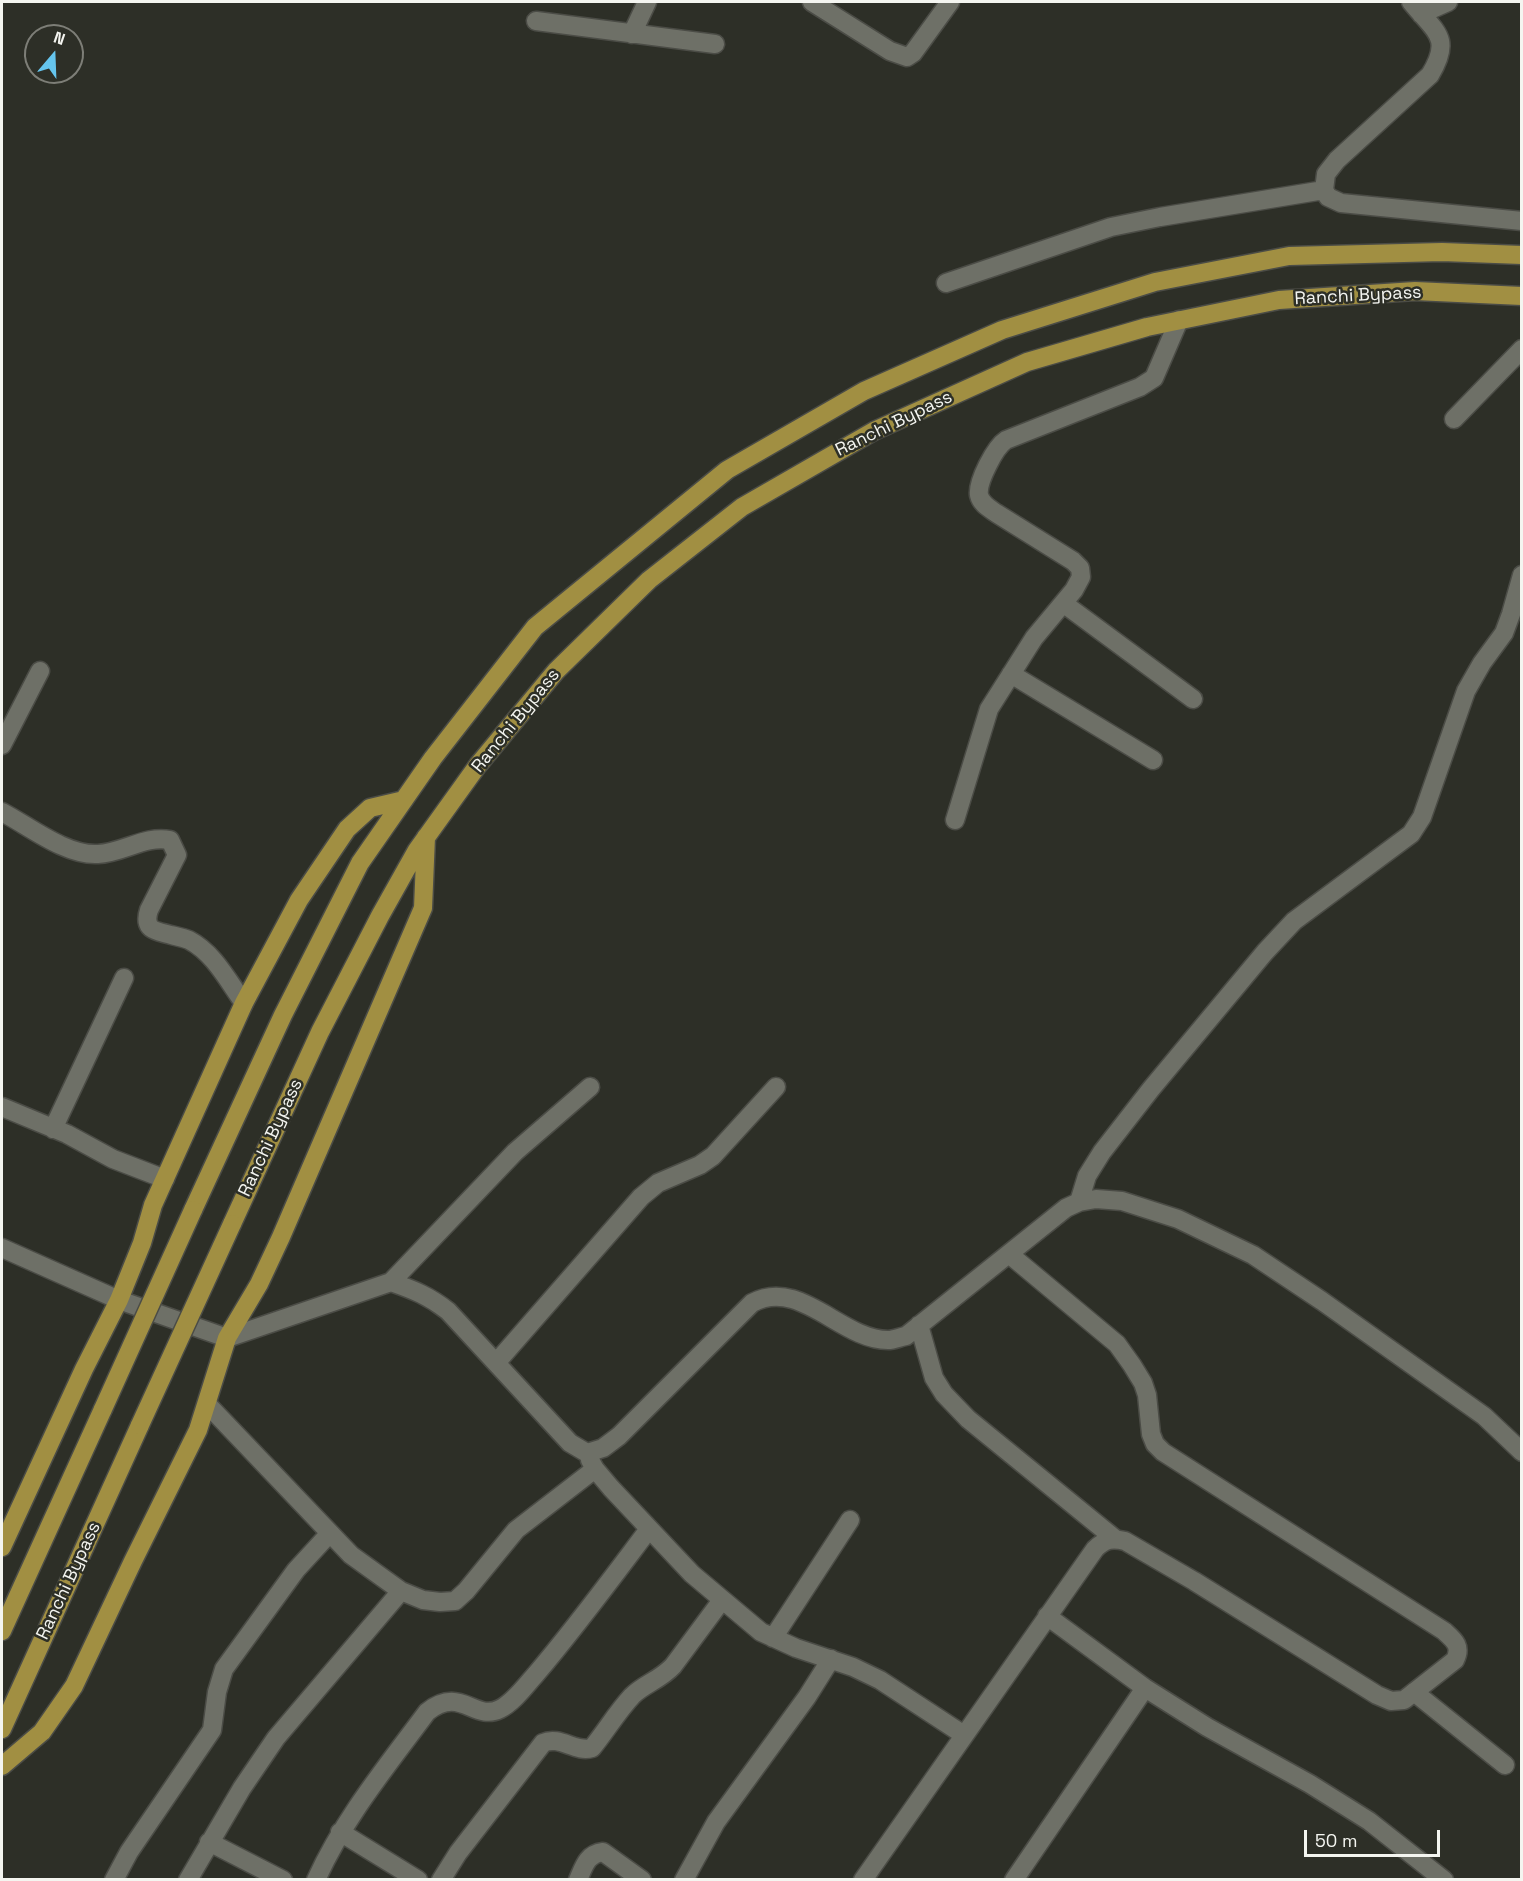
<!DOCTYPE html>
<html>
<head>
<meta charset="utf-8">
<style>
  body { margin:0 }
  #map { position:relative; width:1523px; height:1881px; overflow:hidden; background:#2d2f27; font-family:"Space Grotesk",sans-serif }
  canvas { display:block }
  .frame { position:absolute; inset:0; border:3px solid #f4f5f0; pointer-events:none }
  .north { position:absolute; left:24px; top:24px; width:60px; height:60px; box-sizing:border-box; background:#2d2f27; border:2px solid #7d7e77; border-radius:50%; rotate:19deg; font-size:16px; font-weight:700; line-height:24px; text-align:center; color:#f4f5f0 }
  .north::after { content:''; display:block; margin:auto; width:21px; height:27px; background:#65c5ee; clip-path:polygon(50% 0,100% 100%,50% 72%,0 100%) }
  .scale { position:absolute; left:1304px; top:1830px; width:136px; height:27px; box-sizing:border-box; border:3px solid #f4f5f0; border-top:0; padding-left:8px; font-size:18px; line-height:21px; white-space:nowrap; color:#f4f5f0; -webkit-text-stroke:4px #2d2f27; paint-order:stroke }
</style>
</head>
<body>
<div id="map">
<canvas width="1523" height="1881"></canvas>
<div class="frame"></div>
<div class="north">N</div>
<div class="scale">50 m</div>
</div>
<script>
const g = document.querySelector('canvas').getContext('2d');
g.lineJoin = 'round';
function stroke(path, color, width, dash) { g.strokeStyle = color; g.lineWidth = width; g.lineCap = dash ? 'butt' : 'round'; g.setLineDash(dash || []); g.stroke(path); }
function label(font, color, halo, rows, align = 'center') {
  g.font = font + ' "Space Grotesk",sans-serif'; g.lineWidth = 5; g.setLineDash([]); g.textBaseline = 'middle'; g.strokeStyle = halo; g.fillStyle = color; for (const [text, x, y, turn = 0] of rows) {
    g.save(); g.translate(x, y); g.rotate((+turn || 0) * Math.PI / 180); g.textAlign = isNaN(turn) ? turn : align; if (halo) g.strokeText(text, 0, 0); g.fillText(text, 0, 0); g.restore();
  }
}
const minor = new Path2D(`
  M812 2 890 51 907 57 913 53 950 2
  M1411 2C1435 32 1453 37 1430 75L1337 160 1326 174 1324 190 1328 197 1341 203 1522 221
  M1421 14 1448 2
  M536 21 715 44
  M632 34 647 2
  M946 283 1111 227 1160 217 1324 190
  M1454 419 1522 349
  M1063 603 1193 699
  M1011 674 1153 760
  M2 745 40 671
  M2 812C29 826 66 856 98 854 123 853 145 835 170 840L177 855 149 910C147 916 146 922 150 927 155 933 180 936 189 940 214 953 228 981 244 1003
  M955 820 989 709 1034 638 1074 590 1081 577 1080 568 1073 561 996 513C989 508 981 504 979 495 977 482 995 447 1006 440L1140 387 1154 378 1179 320
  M2 1107 67 1134 113 1159 165 1179
  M53 1129 124 978
  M1079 1202 1087 1176 1102 1152 1151 1089 1265 952 1294 921 1411 834 1422 817 1466 691 1482 663 1504 633 1511 614 1522 575
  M2 1248 119 1300 227 1338 391 1282C414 1290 429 1296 448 1311L570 1443 587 1453 603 1448 619 1436 752 1303C800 1277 841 1340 888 1340 894 1340 900 1337 906 1336L1066 1208 1079 1202 1096 1199 1122 1201 1178 1219 1253 1255 1322 1301 1484 1416 1522 1452
  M391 1282 515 1152 590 1087
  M919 1325 934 1378 944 1394 968 1419 1114 1538
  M496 1363 641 1197 658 1183 700 1165 713 1156 776 1087
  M207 1404 351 1555 401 1591 423 1600 440 1602 455 1601 466 1591 516 1530 595 1469
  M590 1460 595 1469 611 1488 692 1574 761 1632 796 1648 853 1667 880 1680 964 1735
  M1047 1616 1145 1688 1207 1727 1310 1784 1369 1821 1444 1880
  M773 1638 850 1520
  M1414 1692 1505 1765
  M340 1832 418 1880
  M209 1842 283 1880
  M114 1880 129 1852 212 1730 217 1692 224 1669 296 1570 330 1533
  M188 1880 242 1788 276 1738 401 1591
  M316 1880C344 1818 387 1766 427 1712 461 1685 474 1722 500 1709 514 1702 526 1685 536 1674 576 1627 612 1578 649 1529
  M441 1880 458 1853 543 1743C560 1735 575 1753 592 1748 606 1731 617 1712 632 1696 644 1684 660 1680 673 1666L722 1600
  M578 1880C584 1866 587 1854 603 1852L642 1880
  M684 1880 716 1822 807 1697 831 1659
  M863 1880 1095 1549C1105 1539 1112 1538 1125 1541L1194 1581 1377 1695 1391 1701 1404 1700 1455 1660C1462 1646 1454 1640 1444 1631L1163 1452 1155 1444 1151 1434 1147 1395 1143 1383 1132 1365 1117 1344 1009 1254
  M1014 1880 1145 1688`);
const major = new Path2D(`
  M193 1210 283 1015 360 863 433 758 535 627 727 470 864 391 1002 330 1155 282 1289 256 1442 252 1522 255
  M232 1224 320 1032 380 916 417 850 478 765 556 671 649 580 742 507 874 431 1027 362 1147 327 1279 300 1415 291 1522 296
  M2 1547 84 1369 119 1300 142 1243 153 1205 244 1003 299 900 347 829 370 808 404 800
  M2 1631 103 1409
  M2 1729 140 1425
  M2 1766 42 1732 74 1686 133 1561 198 1430 227 1338 259 1284 281 1237 423 908 426 837`);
const majorBridge = new Path2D(`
  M103 1409 193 1210
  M140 1425 232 1224`);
const streetNames = [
  ["Ranchi Bypass",1358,296,-3],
  ["Ranchi Bypass",894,424,-26],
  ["Ranchi Bypass",516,721,-51],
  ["Ranchi Bypass",271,1138,-65],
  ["Ranchi Bypass",69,1581,-65]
];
stroke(minor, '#4b4c46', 21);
stroke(major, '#4b4c46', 21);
stroke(minor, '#6e7067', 18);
stroke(major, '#a18f42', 18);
stroke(majorBridge, '#4b4c46', 21, []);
stroke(majorBridge, '#a18f42', 18);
label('18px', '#f4f5f0', '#2d2f27', streetNames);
</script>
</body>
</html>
